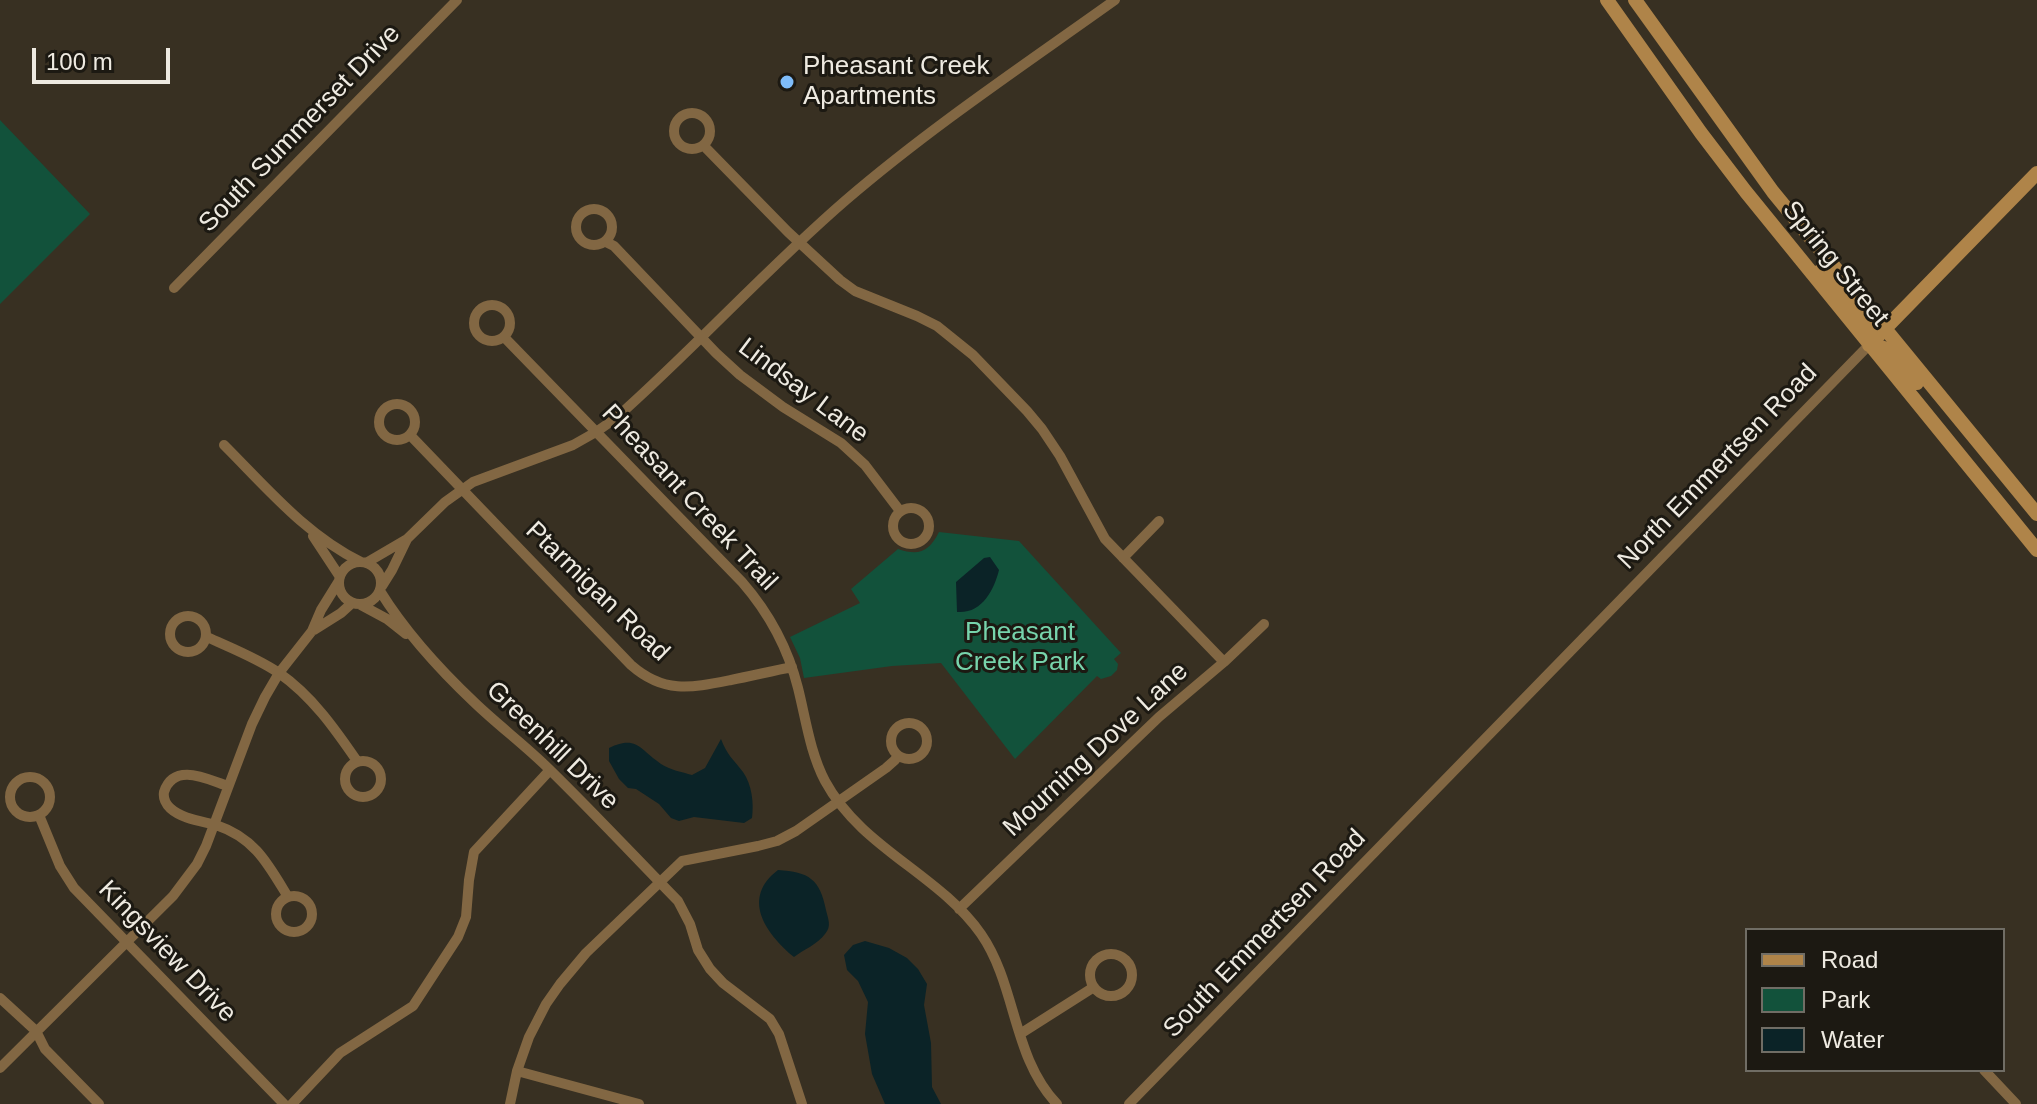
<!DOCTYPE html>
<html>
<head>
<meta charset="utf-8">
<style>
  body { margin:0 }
  #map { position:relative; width:2037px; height:1104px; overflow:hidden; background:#383022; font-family:Helvetica,sans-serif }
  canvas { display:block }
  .legend { position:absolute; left:1745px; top:928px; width:260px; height:144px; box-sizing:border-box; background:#1c1912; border:2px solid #706d65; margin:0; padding:10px 14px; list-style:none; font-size:24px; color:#eeeae1 }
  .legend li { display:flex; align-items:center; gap:16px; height:40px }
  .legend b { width:40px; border:2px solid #706d65 }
  .scale { position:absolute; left:32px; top:48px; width:138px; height:36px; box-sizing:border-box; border:4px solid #eeeae1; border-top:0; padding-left:10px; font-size:24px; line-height:28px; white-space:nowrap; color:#eeeae1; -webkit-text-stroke:6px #1c1912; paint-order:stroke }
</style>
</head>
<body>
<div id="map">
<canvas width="2037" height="1104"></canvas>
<ul class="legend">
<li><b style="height:10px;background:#af8449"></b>Road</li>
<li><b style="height:22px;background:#12523b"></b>Park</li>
<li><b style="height:22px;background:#0b2327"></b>Water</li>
</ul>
<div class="scale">100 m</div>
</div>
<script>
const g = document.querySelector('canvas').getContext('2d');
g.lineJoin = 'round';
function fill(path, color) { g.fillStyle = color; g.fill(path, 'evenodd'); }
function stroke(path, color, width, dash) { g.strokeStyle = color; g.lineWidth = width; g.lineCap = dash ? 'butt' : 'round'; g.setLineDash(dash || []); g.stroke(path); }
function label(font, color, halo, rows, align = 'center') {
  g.font = font + ' Helvetica,sans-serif'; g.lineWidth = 6; g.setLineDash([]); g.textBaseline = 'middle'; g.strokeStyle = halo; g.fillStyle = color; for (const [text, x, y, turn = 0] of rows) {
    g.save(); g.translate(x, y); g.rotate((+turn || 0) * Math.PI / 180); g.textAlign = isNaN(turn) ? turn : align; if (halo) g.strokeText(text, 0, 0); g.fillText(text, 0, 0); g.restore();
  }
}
const green = new Path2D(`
  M0 120 90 214 0 304Z
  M939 532 1019 541 1121 653 1114 659 1118 664 1117 670 1111 676 1101 679 1097 676 1015 759 941 663 892 666 804 678 800 658 790 637 860 603 851 589 898 549C919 556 929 552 939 532Z`);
const water = new Path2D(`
  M990 557 999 570C994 590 982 614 957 612L956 582 984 558Z
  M721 739C727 755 733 759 743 772 752 785 754 803 752 818L744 823 694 817 679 821 671 818 659 804 636 789 628 788 619 779 609 761V748C637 735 639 749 661 764 670 770 682 772 692 775L705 768Z
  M778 870C809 872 820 879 826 910 828 919 832 926 825 934 818 944 803 950 794 957 765 933 741 898 778 870Z
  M865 941 889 948 907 958 918 969 927 984 924 1005 931 1043 932 1087 941 1104H885L872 1074 865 1034 868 1002 858 981 847 970 844 955 853 945Z`);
const street = new Path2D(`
  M674 131a18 18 0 1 1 36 0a18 18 0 1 1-36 0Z
  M704 146 788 232 840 280 855 291 917 316 937 326 973 355 1027 411 1042 429 1060 456 1105 539 1224 662
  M576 227a18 18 0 1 1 36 0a18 18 0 1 1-36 0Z
  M606 242 614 246 716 353 740 375 783 407 841 443 865 465 900 511
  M174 288 457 0
  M474 323a18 18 0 1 1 36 0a18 18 0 1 1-36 0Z
  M504 337 742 582C769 613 788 648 798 688 806 720 810 752 825 781 861 848 939 874 981 934 1017 986 1012 1057 1057 1104
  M379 422a18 18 0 1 1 36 0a18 18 0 1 1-36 0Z
  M410 435 631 665C664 694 691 688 731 680 751 676 772 671 792 667
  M224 445C267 488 306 535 361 562
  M893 526a18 18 0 1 1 36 0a18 18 0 1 1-36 0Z
  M313 536 340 577
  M1123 558 1159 521
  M339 583a21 21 0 1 1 42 0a21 21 0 1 1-42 0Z
  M366 563 407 539 445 502 473 482 573 445 596 432 616 418C695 348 766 269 846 200 931 127 1024 65 1115 0
  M382 586 392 570 407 539
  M380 591C406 633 439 669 475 703 499 726 526 746 549 769 593 812 635 857 678 901L690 924 698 950 710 969 723 983 770 1019 779 1034 802 1104
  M361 605 387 619 406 634
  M170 634a18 18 0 1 1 36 0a18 18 0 1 1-36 0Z
  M314 630 341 613 352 603
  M207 637C231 648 257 658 279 673 312 696 335 729 357 761
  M891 741a18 18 0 1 1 36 0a18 18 0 1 1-36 0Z
  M345 779a18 18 0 1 1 36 0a18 18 0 1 1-36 0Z
  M10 797a20 20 0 1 1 40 0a20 20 0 1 1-40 0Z
  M228 786C209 780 174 761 164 792 163 798 166 804 170 808 182 819 201 821 216 825 255 838 268 864 288 897
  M39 815 60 866 74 888 284 1104
  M276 914a18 18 0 1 1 36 0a18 18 0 1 1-36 0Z
  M959 909 1159 717 1224 662 1264 624
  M1090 975a21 21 0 1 1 42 0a21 21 0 1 1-42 0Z
  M0 998 36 1031 45 1049 99 1104
  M1020 1034 1094 987
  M0 1068 173 896 197 864 206 846 252 724 265 697 279 673 312 631 321 610 339 581
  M1984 1070 2016 1104
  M517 1071 639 1104
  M292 1104 340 1053 413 1006 458 937 466 917 469 880 474 852 550 770
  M510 1104 517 1071 529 1037 546 1004 560 984 586 953 682 861 758 846 777 841 796 831 886 768 895 760 897 756
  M1129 1104 1869 345`);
const secondary = new Path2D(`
  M1607 0 1701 133 1746 192 2037 550
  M1635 0 1773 192 2037 514
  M1821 270 1867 326 1885 329
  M1869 345 2037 173
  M1869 345C1891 344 1904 367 1917 383`);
const markers = [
  [787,82,8,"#7fbdfa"]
];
const poiNames = [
  ["Pheasant Creek",803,67],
  ["Apartments",803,97]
];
const streetNames = [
  ["South Summerset Drive",300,129,-46],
  ["Spring Street",1835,264,51],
  ["Lindsay Lane",803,391,37],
  ["North Emmertsen Road",1718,467,-46],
  ["Pheasant Creek Trail",689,498,47],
  ["Ptarmigan Road",597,592,44],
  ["Greenhill Drive",552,746,44],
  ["Mourning Dove Lane",1096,750,-43],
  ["South Emmertsen Road",1265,934,-46],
  ["Kingsview Drive",167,952,46]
];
const parkNames = [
  ["Pheasant",1020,633],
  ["Creek Park",1020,663]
];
fill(green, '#12523b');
fill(water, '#0b2327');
stroke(street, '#826743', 10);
stroke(secondary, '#af8449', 14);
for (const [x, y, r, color] of markers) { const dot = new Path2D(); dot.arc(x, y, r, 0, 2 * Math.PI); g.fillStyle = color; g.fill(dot); stroke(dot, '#1c1912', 3); }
label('26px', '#eeeae1', '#1c1912', poiNames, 'left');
label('26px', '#eeeae1', '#1c1912', streetNames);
label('26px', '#77d4ac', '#1c1912', parkNames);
</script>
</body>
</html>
